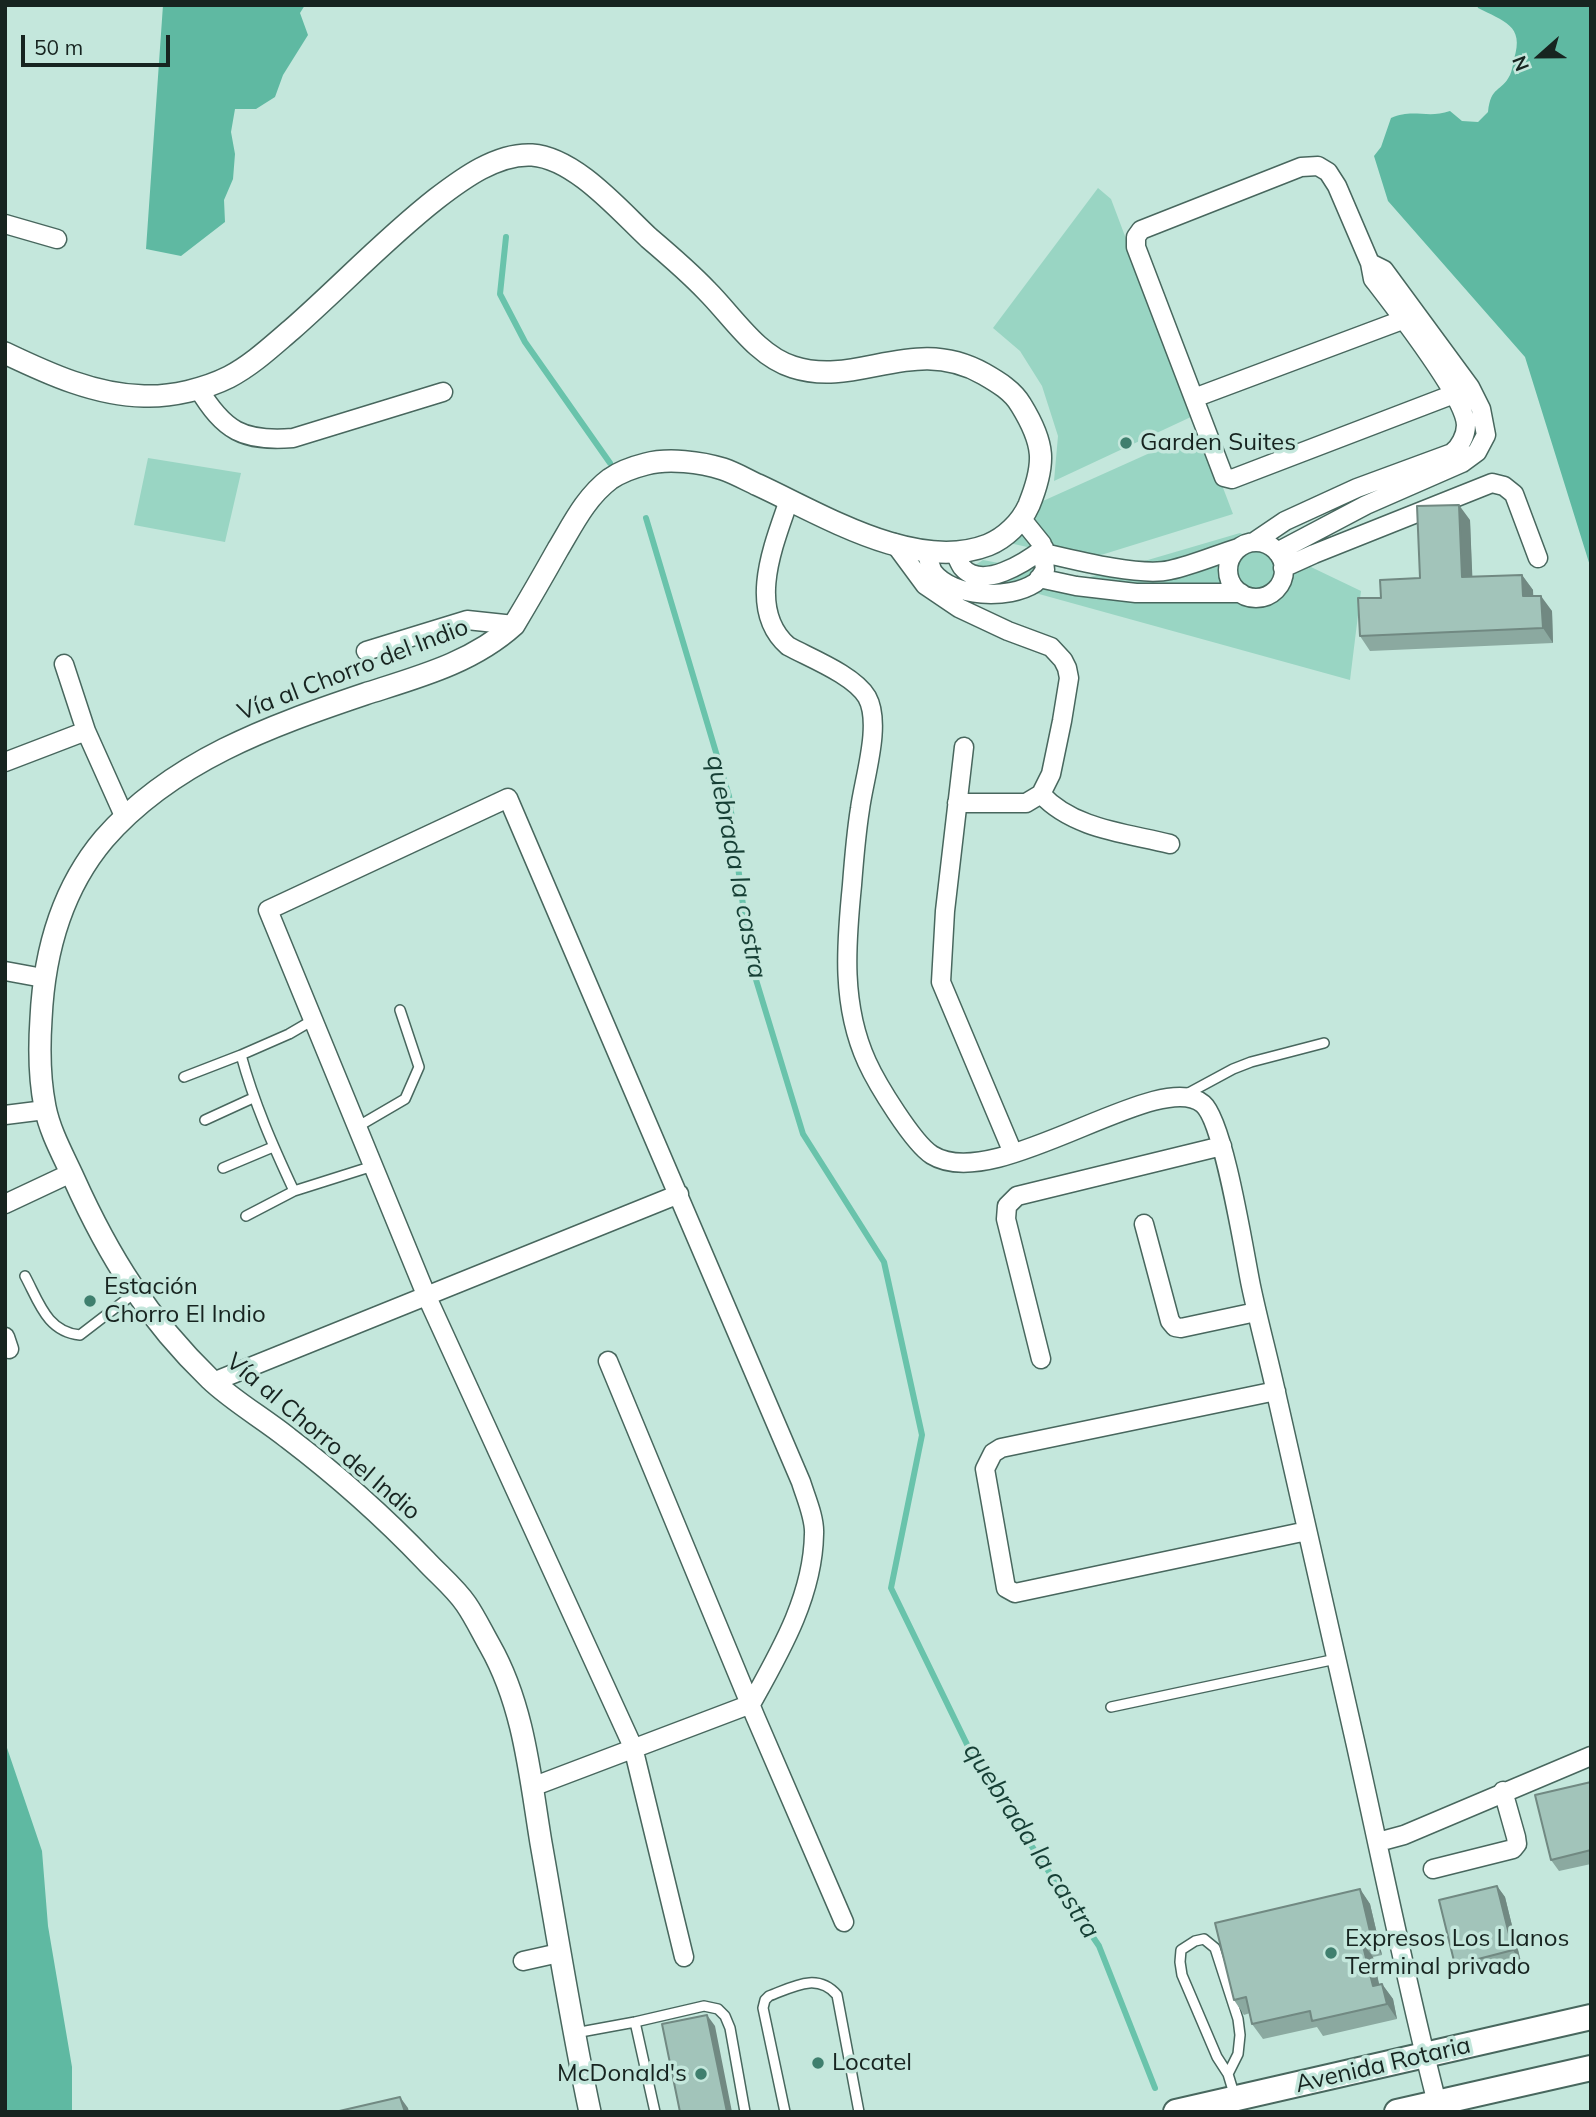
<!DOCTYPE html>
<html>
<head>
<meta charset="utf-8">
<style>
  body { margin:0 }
  #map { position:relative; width:1596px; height:2117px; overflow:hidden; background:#c4e7dc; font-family:Mulish,sans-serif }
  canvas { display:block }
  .frame { position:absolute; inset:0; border:7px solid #172420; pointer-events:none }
  .north { position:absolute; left:1505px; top:21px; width:70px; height:70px; -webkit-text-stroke:5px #c4e7dc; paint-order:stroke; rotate:249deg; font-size:19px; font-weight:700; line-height:28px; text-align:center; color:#172420 }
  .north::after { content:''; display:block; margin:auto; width:24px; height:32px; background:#172420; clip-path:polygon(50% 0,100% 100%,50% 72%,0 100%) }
  .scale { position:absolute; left:21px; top:35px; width:149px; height:32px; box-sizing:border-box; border:4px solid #172420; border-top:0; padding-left:9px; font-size:21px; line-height:24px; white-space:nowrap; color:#172420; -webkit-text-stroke:5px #c4e7dc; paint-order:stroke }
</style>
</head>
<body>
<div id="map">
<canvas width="1596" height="2117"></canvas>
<div class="frame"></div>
<div class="north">N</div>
<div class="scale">50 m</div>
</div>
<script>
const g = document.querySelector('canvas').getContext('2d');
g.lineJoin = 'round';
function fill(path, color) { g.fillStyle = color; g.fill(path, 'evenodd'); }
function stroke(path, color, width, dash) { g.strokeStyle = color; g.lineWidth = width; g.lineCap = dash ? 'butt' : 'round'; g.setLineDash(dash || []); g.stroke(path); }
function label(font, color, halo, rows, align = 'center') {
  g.font = font + ' Mulish,sans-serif'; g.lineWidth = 7; g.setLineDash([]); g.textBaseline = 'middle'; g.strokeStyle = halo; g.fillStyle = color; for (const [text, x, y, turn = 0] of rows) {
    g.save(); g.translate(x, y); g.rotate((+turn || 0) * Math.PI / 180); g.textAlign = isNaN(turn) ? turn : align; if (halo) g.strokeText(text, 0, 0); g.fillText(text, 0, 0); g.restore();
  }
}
const green = new Path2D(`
  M1098 188 1111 199 1193 416 1054 481 1058 436 1042 386 1020 351 993 328Z
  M1201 430 1233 514 1085 560 1005 542 1034 505Z
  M148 458 241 473 225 542 134 525Z
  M1240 533 1361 591 1350 680 963 573 983 560 1083 579Z`);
const forest = new Path2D(`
  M163 5H305L300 13 308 35 283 75 275 97 256 109H235L231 132 235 154 233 179 224 200 225 222 181 256 146 249Z
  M1477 5H1591V569L1525 357 1388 201 1374 156 1381 147 1391 118C1413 108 1427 119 1450 111L1462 121 1478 122 1488 112C1491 85 1501 93 1510 75 1512 71 1513 64 1514 59 1525 25 1503 21 1478 8Z
  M5 1742 42 1851 48 1926 72 2067V2112H5Z`);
const stream = new Path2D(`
  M506 237 500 294 525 342 610 463
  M646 518 729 796 750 960 803 1134 884 1262 922 1435 891 1588 977 1765 1099 1946 1155 2088`);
const service = new Path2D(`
  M313 1020 289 1034 241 1055C254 1103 273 1146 294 1191L373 1166
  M184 1077 241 1055
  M1183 1096 1233 1069 1251 1062 1324 1043
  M205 1120 253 1098
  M357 1127 405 1099 419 1067 400 1010
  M223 1168 273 1147
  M246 1216 294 1191
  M25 1276C39 1302 47 1332 80 1335L136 1292
  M1111 1707 1336 1659
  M635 2022 655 2112
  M575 2033 635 2022 704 2006 718 2009 725 2016 730 2028 745 2112
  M1228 2074 1238 2054 1240 2035 1238 2019 1215 1948 1204 1939 1195 1941 1181 1950 1180 1962 1182 1975 1217 2057 1228 2074 1235 2097
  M785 2112 763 2008 765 2000 769 1996C793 1987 817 1972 837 1995L859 2112`);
const minor = new Path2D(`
  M5 224 57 239
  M198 388C224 431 243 442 293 438L443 392
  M1194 398 1413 316
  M789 500C774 544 746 609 788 646 810 658 854 675 867 697 882 724 864 778 860 809 856 834 854 859 852 885 846 945 841 1005 867 1062 877 1084 913 1143 932 1155 996 1195 1159 1066 1203 1104 1224 1122 1244 1252 1251 1286 1259 1324 1269 1360 1277 1397 1303 1512 1329 1627 1355 1741 1382 1862 1406 1983 1437 2103
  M1254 542 1285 521 1357 488 1452 453C1460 447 1466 435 1466 425 1465 397 1393 305 1373 279L1370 263 1337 186 1328 172 1318 166 1301 167 1141 230 1136 237V247L1224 477 1232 479 1454 394 1470 387
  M1228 570a28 28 0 1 1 56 0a28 28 0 1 1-56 0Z
  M894 543 925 585 959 608 1008 631 1051 647 1063 660 1067 668 1069 678 1062 721 1051 774 1041 794 1026 803H957
  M926 551C928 557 930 566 933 572 953 598 1009 600 1035 583 1039 580 1042 574 1045 570L1042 544 1021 518
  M954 552C957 556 959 563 962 567 982 591 1026 562 1044 548
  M1277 552 1366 505 1462 463 1477 452 1486 435 1481 409 1470 387 1384 270 1370 263
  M1044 553C1074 560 1141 577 1170 570 1193 565 1216 555 1238 548
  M1283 568 1314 554 1492 483 1504 486 1514 494 1538 558
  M1039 578 1076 586 1136 593H1241
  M366 651 467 620 514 625
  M64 664 86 731 125 818
  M964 747 945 911 941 982 1013 1153
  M5 762 86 731
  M1041 794C1073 829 1126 833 1170 844
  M5 971 43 978
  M5 1115 45 1110
  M5 1204 71 1173
  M1144 1224 1170 1321 1175 1327 1181 1328 1256 1312
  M5 1337 9 1349
  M1041 1359 1006 1219 1007 1206 1017 1196 1222 1146
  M608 1361 755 1716 844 1922
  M213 1382 679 1194
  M1276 1391 1001 1448 993 1453 985 1469 1006 1588 1015 1593 1307 1531
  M532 1787 751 1704C780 1652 813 1596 814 1534 815 1518 806 1498 801 1482L508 798 268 910 427 1297 633 1747 684 1957
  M1378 1842 1404 1835 1591 1756
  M1433 1869 1513 1849 1517 1844 1516 1837 1503 1791
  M523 1961 559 1953`);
const tertiary = new Path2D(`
  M5 353C49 374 95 395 144 396 172 397 205 389 229 377 252 365 271 347 291 330 340 287 385 239 436 199 462 179 497 153 532 155 575 158 619 210 649 238 669 255 689 272 707 291 733 317 757 356 793 367 858 388 913 334 984 374 998 382 1013 391 1021 405 1045 444 1046 463 1029 505 1021 523 1005 538 988 545 916 573 823 515 758 485 747 480 735 473 723 469 701 462 668 458 646 464 634 467 620 472 610 479 586 497 573 524 558 549 544 574 529 600 514 625 472 663 418 677 365 694 270 726 172 761 104 839 61 890 44 954 41 1019 39 1049 39 1077 45 1107 50 1132 63 1155 74 1179 109 1257 148 1319 210 1379 233 1401 263 1418 288 1438 338 1476 382 1515 426 1561 439 1575 455 1588 466 1604 475 1617 482 1632 490 1646 524 1706 530 1776 541 1843 557 1933 571 2023 590 2112`);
const secondary = new Path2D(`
  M1176 2112 1591 2017
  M1397 2112 1591 2068`);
const wall = new Path2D(`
  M1470 520 1472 577 1522 575 1533 590V596L1552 611 1553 643 1370 651 1360 636 1381 598 1420 578Z
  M1591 1782V1864L1559 1871 1551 1860Z
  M1497 1886 1505 1897 1521 1962 1463 1976 1455 1965Z
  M1360 1889 1370 1904 1382 1955 1373 1957 1379 1985 1382 1984 1393 1999 1397 2019 1323 2036 1317 2027 1263 2039 1252 2024 1250 2013 1244 2015 1234 2000Z`);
const shadedWall = new Path2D(`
  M1459 505 1470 520 1473 592 1462 577Z
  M1522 575 1533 590 1534 612 1523 596Z
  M1541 596 1552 611 1553 643 1543 628Z
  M1497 1886 1505 1897 1521 1962 1513 1950Z
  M1360 1889 1370 1904 1382 1955 1372 1940Z
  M1362 1942 1373 1957 1383 2001 1373 1986Z
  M1382 1984 1393 1999 1397 2019 1387 2004Z
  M707 2015 715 2026 732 2112H727Z
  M400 2097 408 2108 409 2112H405Z`);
const building = new Path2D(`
  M1459 505 1462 577 1522 575 1523 596H1541L1543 628 1360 636 1358 598H1381L1380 580 1420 578 1417 506Z
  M1591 1782V1850L1551 1860 1535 1795Z
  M1497 1886 1513 1950 1455 1965 1439 1900Z
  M1360 1889 1372 1940 1362 1942 1373 1986 1382 1984 1387 2004 1312 2021 1310 2011 1252 2024 1246 1997 1234 2000 1215 1923Z
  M707 2015 727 2112H680L662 2024Z
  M400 2097 405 2112H335Z`);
const markers = [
  [1126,443,7,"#3f7f6e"],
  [90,1301,7,"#3f7f6e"],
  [1331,1953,7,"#3f7f6e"],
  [818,2063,7,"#3f7f6e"],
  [701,2074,7,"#3f7f6e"]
];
const poiNames = [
  ["Garden Suites",1140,443],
  ["Estación",104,1287],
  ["Chorro El Indio",104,1315],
  ["Expresos Los Llanos",1345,1939],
  ["Terminal privado",1345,1967],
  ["Locatel",832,2063],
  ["McDonald's",687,2074,"right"]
];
const streetNames = [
  ["Vía al Chorro del Indio",353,670,-21],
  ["Vía al Chorro del Indio",323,1437,40],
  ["Avenida Rotaria",1383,2065,-13]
];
const waterNames = [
  ["quebrada la castra",736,867,79],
  ["quebrada la castra",1031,1841,57]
];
fill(green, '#99d5c3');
fill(forest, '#5fb9a2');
stroke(stream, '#69c3ab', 6);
stroke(service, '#48675e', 12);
stroke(minor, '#48675e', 21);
stroke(tertiary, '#48675e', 24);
stroke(secondary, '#48675e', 28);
stroke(service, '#fff', 9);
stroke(minor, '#fff', 18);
stroke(tertiary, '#fff', 21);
stroke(secondary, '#fff', 24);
fill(wall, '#8ba9a0');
fill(shadedWall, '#718982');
fill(building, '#a2c4ba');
stroke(building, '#718982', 2);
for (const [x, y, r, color] of markers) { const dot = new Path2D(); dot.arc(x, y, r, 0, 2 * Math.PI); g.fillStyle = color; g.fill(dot); stroke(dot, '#c4e7dc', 2.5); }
label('24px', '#172420', '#c4e7dc', poiNames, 'left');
label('24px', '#172420', '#c4e7dc', streetNames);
label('italic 26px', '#163f35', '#c4e7dc', waterNames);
</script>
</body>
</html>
